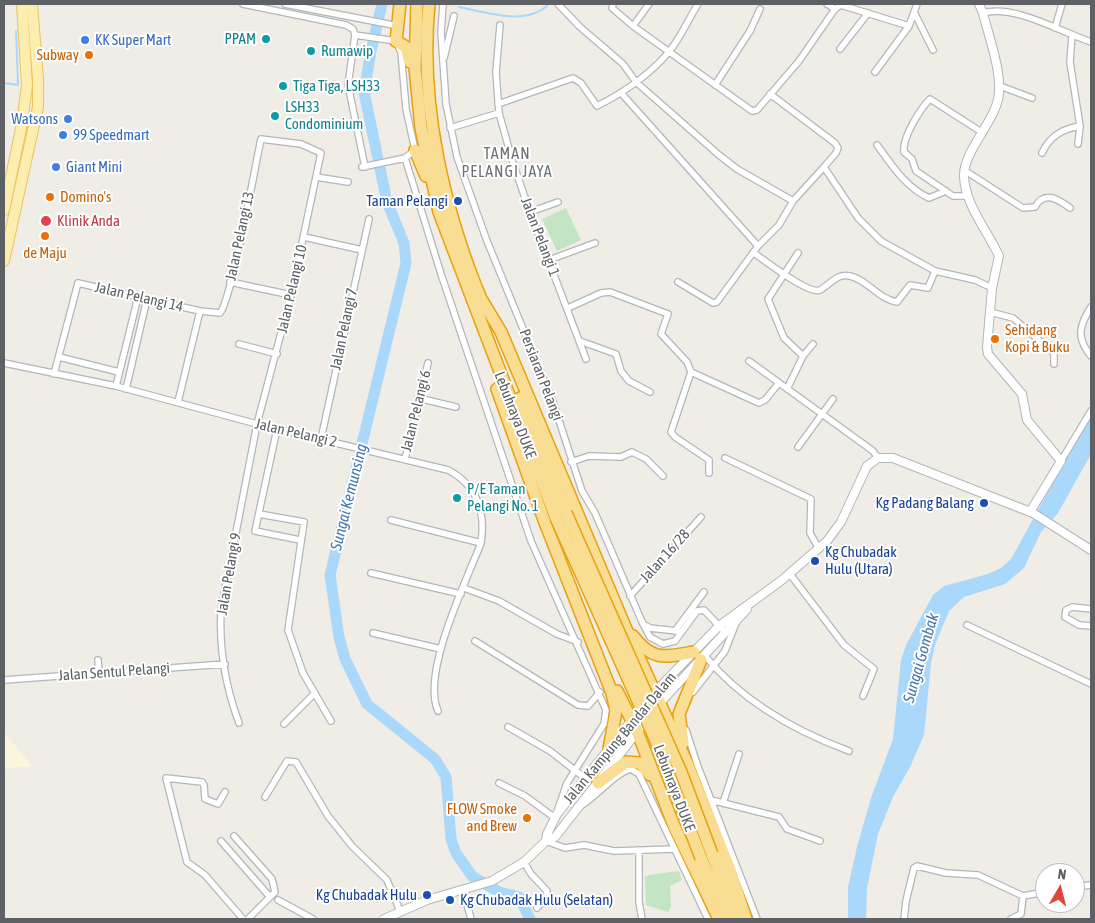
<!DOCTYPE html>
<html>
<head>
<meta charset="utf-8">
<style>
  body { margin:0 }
  #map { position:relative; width:1095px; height:923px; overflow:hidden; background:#efede6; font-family:"Asap Condensed",sans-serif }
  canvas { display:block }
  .frame { position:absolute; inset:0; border:5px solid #5d6165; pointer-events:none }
  .north { position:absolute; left:1035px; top:863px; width:50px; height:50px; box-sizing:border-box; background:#fff; border:1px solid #bec0c1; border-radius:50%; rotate:8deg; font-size:14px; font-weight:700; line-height:20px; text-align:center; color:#5d6165 }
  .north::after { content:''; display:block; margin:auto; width:18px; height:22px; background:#e14439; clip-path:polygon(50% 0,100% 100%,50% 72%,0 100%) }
</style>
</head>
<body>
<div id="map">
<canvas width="1095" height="923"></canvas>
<div class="frame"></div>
<div class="north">N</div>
</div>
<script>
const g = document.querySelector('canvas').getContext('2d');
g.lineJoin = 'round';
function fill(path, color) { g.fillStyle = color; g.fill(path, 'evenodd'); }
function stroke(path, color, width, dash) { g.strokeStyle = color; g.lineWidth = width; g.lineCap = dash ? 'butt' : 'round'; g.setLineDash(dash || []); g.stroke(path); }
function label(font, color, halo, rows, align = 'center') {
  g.font = font + ' "Asap Condensed",sans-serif'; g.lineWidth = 4; g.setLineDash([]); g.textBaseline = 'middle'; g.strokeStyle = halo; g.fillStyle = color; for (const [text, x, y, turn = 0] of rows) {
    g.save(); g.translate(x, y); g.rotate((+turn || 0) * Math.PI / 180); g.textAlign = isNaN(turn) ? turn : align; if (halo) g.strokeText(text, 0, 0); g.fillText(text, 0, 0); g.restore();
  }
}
const commercial = new Path2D(`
  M4 732 32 766 4 769Z`);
const green = new Path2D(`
  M566 208 581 240 557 251 542 219Z
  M679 871 682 880 670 886 671 907 668 912 646 905 645 877 649 875Z`);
const water = new Path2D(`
  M1091 414V454L1058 513 1041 532 1024 568 1005 584 964 597 949 611 935 645 931 663 924 735 910 767 893 797 878 834 867 888 866 919H848V887L857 847 871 798 893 739 901 660 906 645 933 595 944 586 988 574 1001 568 1011 559Z`);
const stream = new Path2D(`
  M459 7C486 12 524 26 547 6
  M4 83 18 85 16 31`);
const river = new Path2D(`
  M382 4 371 51 364 92 387 202 404 243 406 263 330 575 339 637 345 659 367 704 435 759 446 777 451 839 456 853 472 876 499 892 519 897 530 919`);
const minor = new Path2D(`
  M243 4 346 25 353 29 355 35 396 41 401 52 406 109 415 150 405 158 362 167
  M285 4 393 25
  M443 4 441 32 446 104 457 157 487 241 553 402 582 491 595 513 643 624 650 637 663 644 675 641 697 611 704 610 722 629
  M558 4 580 27 623 64 636 82 719 155 737 169 793 201
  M613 4 612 8 633 26 752 111 757 110 799 61 835 9 841 5 909 26
  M827 4 835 9
  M914 12 933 50
  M983 13C1014 4 1061 32 1091 42
  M500 25 496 72 499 113 513 163 530 212 586 359
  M633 26 649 4
  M1055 28 1062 4
  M355 35 348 85 365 167
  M1072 35 1070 62 1080 126 1078 144
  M840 49 868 13
  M444 58 454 16
  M875 72 909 26 917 4
  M715 85 750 31 760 9
  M1000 86 1032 98
  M622 94 758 246
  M770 94 835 143 838 148 836 153 824 167
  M498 104 573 78 581 83 597 106C623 93 648 76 668 53 680 39 688 20 698 4
  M450 128 499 113
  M877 145C892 165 905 187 929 198L946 191
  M1042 153C1050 136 1062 129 1080 126
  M405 158 441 274 531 541 606 710 604 724 567 783 558 809
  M964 170 1023 208 1035 207C1044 190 1058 199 1070 208
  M316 177 348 182
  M967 196H953L916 171 912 159 904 152C902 138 920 109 930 99L983 133
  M530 212 558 202
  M304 237 362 250
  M754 253C764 260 809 295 820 290 830 285 836 273 850 276 868 280 878 299 897 302L910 285 928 288 935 271
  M549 260 595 243
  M230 282 291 295
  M678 282 713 303 717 302 758 246 779 225 793 201 824 167 858 218 881 241 935 271 975 280 992 288
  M1091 307C1079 326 1076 338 1091 356
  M568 308 601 293 610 292 668 314 661 334 687 362 691 372 671 432 675 437 709 460V473
  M990 312 1013 318 1054 353V364
  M580 341 616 354 621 371 629 381 650 392
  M239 344 277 354
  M803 356 813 344
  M59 357 119 372
  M749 361 873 451 878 458
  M4 363 116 386 257 424 448 470C477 485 486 512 481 543 466 582 421 673 438 711
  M691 372 759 403 765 400 779 383
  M54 374 78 283 200 311 220 313C232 299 255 166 261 139L301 144 321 153 291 295 257 424 221 610C219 648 226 688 239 723
  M116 386 138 297
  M126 389 147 299
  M787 389 803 356 784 338 768 299 798 253
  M418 398 456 407
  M178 402 200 311
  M277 429 255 531 300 540
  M321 439 369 219
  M798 447 833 399
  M725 458 811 499 810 533 819 549
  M405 459 428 363
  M1061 461 1091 411
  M571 462 589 456 621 457 632 452 646 459 663 476
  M259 514 304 522 288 630 303 673 331 721
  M391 520 481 543
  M371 573 461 594
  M790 574 844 645 874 669 863 696
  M464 588 499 601 557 634 578 642
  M630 596 701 517
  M1091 609 1072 607 1066 610 1065 617 1079 625 1091 626
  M643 624 650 628 677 631
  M967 625 1091 684
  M675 631 704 592
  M373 633 441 649
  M475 641 578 705 588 706 600 692
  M705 656C742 701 795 731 849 751
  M98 660 99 673
  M4 680 225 664
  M693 692 725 651 736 623
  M284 724 314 694
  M508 727 550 751 585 778
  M686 730 697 764 757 919
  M499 783 525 796 555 818
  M225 792 218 804 205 799 204 785 202 782 166 778 187 862 205 875 243 919
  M265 797 287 761 296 762 328 816 352 846 387 880 400 911
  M711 800 779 817 787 829 820 841
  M723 803 739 754
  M582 805C597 796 616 772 631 769L639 774 708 919
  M234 836 272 879 275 892 248 919
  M221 841 270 897
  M546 841 565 848 584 845 614 851 675 849
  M639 850V902L642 919
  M524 862 531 874 547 891 546 897 537 908
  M1075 887 1091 885
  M463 890 471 919
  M278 900 313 919
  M904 919 906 901 914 868 917 866 946 873 978 875 1023 896 1045 892
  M1011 919 1021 914 1023 896`);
const tertiary = new Path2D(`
  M979 4 983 13C989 38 1005 79 997 103 991 125 963 154 964 176 965 205 987 230 999 256L992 288 987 347 988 354 1022 394 1027 420 1061 461 1030 512
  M652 695 719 626 782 580 827 541 841 522 867 466 878 458H893L1033 513 1091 550
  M658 705 747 609
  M546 841 547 834 557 814 643 706
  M384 919 427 900 492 881 524 862 546 841 555 837 648 718`);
const primary = new Path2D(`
  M4 210 21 129 27 86 22 4
  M4 261 38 107V79L32 4`);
const motorway = new Path2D(`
  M400 4 396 41 406 47 410 62
  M417 4 415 68 421 128 439 212 556 518
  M429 4C419 105 444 211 483 304
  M415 150 426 176
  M480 297 501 332 626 629 687 763 730 870 746 919
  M497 389 544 520 612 693 616 711 609 749
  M520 398 566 513
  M633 636C653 662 665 657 694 652
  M617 691 637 731 674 826 719 919
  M683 743 679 714 701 660
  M598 783 626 762 640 763 650 775
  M712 854 738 919
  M701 858 728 919`);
const motorwayBridge = new Path2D(`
  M566 513 681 772 712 854
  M556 518 656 741 701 858`);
const markers = [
  [266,39,5,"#0f9aa8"],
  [85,40,5,"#3f7fe0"],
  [311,51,5,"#0f9aa8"],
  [89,55,5,"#e8710a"],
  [283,86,5,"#0f9aa8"],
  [275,116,5,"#0f9aa8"],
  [68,119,5,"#3f7fe0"],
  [63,135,5,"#3f7fe0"],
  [56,167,5,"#3f7fe0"],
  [50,197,5,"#e8710a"],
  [458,201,5,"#1a4fb4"],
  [46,221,6,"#e0444e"],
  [45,236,5,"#e8710a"],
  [995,339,5,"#e8710a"],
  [457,498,5,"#0f9aa8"],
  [984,503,5,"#1a4fb4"],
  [815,561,5,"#1a4fb4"],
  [527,818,5,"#e8710a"],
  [427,895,5,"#1a4fb4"],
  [450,900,5,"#1a4fb4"]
];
const cultureNames = [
  ["PPAM",256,39,"right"],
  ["Rumawip",321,51],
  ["Tiga Tiga, LSH33",293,86],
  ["LSH33",285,107],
  ["Condominium",285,124],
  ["P/E Taman",467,489],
  ["Pelangi No. 1",467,506]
];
const shopNames = [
  ["KK Super Mart",95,40],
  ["Watsons",58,119,"right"],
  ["99 Speedmart",73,135],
  ["Giant Mini",66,167]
];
const foodNames = [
  ["Subway",79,55],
  ["Domino's",60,197,"left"],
  ["de Maju",45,253,"center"],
  ["Sehidang",1005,330,"left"],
  ["Kopi & Buku",1005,347,"left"],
  ["FLOW Smoke",517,809],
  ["and Brew",517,826]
];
const transitNames = [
  ["Taman Pelangi",448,201],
  ["Kg Padang Balang",974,503],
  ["Kg Chubadak",825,552,"left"],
  ["Hulu (Utara)",825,569,"left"],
  ["Kg Chubadak Hulu",417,895],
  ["Kg Chubadak Hulu (Selatan)",460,900,"left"]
];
const healthNames = [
  ["Klinik Anda",57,221]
];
const streetNames = [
  ["Jalan Pelangi 13",240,236,-78],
  ["Jalan Pelangi 1",540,237,69],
  ["Jalan Pelangi 10",292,289,-77],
  ["Jalan Pelangi 14",139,297,13],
  ["Jalan Pelangi 7",344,329,-78],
  ["Persiaran Pelangi",541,375,69],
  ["Jalan Pelangi 6",416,411,-76],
  ["Lebuhraya DUKE",515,415,69],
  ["Jalan Pelangi 2",296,433,13],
  ["Jalan 16/28",665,556,-48],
  ["Jalan Pelangi 9",229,574,-80],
  ["Jalan Sentul Pelangi",114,672,-4],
  ["Jalan Kampung Bandar Dalam",620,738,-50],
  ["Lebuhraya DUKE",674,788,69]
];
const neighbourhoodNames = [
  ["TAMAN",507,154],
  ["PELANGI JAYA",507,172]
];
const waterNames = [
  ["Sungai Kemunsing",349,497,-76],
  ["Sungai Gombak",921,658,-74]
];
fill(commercial, '#fcf5dd');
fill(green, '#c4e5c3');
fill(water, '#a9d8fb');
stroke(stream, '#a9d8fb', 2);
stroke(river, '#a9d8fb', 11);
stroke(minor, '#b3b6ba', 8);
stroke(tertiary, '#b3b6ba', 10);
stroke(primary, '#ebc362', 12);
stroke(motorway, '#e9a10b', 14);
stroke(minor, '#fff', 5.5);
stroke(tertiary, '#fff', 8);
stroke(primary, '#fbeeae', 10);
stroke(motorway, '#f8dd93', 11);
stroke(motorwayBridge, '#e9a10b', 14, []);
stroke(motorwayBridge, '#f8dd93', 11);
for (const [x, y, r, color] of markers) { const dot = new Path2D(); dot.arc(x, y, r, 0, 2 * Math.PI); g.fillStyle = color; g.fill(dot); stroke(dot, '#fff', 2); }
label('15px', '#0d838f', '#fff', cultureNames, 'left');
label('15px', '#366cbe', '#fff', shopNames, 'left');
label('15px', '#c56008', '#fff', foodNames, 'right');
label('15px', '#164399', '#fff', transitNames, 'right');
label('15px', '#be3a42', '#fff', healthNames, 'left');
label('15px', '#5d6165', '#fff', streetNames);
g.letterSpacing = '1px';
label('16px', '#6e7377', '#fff', neighbourhoodNames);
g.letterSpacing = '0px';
label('italic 16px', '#4679ad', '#fff', waterNames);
</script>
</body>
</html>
